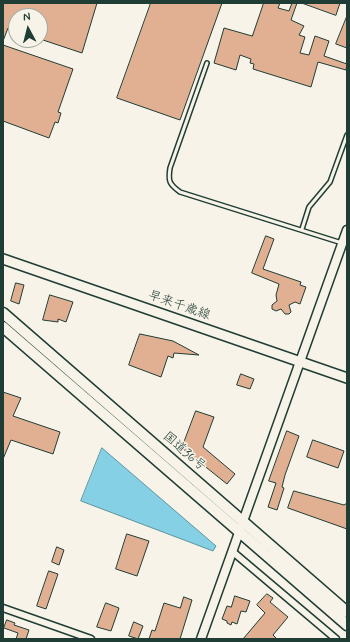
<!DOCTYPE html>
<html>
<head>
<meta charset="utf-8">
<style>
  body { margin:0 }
  #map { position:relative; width:350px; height:642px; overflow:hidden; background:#f7f3e8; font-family:Mynerve,sans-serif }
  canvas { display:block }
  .frame { position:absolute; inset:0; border:4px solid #1f3d34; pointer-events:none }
  .north { position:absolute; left:8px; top:8px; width:40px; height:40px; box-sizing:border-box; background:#f7f3e8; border:1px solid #a1aaa0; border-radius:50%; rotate:353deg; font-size:11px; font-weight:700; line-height:16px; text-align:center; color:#1f3d34 }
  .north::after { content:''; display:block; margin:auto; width:14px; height:18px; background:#1f3d34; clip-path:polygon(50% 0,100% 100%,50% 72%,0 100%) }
</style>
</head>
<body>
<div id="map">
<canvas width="350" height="642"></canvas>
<div class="frame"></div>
<div class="north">N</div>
</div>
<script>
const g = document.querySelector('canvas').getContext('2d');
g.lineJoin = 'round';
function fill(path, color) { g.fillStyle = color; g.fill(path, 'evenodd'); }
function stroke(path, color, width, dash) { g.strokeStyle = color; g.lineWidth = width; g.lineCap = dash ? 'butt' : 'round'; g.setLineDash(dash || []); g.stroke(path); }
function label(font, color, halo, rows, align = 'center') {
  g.font = font + ' Mynerve,"Klee One",sans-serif'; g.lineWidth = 3; g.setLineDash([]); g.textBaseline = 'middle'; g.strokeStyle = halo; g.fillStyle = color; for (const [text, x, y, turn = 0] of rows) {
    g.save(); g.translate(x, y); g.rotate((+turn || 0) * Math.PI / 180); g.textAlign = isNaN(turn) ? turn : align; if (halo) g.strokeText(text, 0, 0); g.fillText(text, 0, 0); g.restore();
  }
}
const water = new Path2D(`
  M102 448 216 546 213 551 81 501Z`);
const building = new Path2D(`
  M3 3H97L82 53 40 39V16H16V30L8 28 3 41Z
  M151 3H222L180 120 117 98Z
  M264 3H280L278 8 289 11 292 3H297L291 20 304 26 299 35 305 37 300 53 309 55 315 36 329 41 324 56 347 64 346 70 318 62 311 87 253 69 254 64 250 63 251 59 240 55 236 70 214 63 224 28 252 36Z
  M302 3H340L336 15Z
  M347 16V48L336 44Z
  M3 45 73 69 58 112 61 113 58 123 55 122 49 138 3 121Z
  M266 236 274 239 263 269 301 282 300 285 306 287 300 304 295 302 289 305 291 312 289 314H285L281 309 276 311 272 309V305L277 301 276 295 279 284 252 273Z
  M16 283 24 285 19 304 11 301Z
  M50 295 73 302 66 322 58 319V322L43 320Z
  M140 334 173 341 199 355 174 353 173 358 168 356 161 377 129 365Z
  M241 374 254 379 250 389 237 385Z
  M3 392 21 398 13 416 60 432 53 454 11 440 3 459Z
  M196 411 214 417 203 447 235 474 227 484 182 448Z
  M287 431 299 436 285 475 282 487 284 488 277 510 268 507 276 483 269 481Z
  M313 440 344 451 338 468 307 457Z
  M294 491 344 505 347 503V529L288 508Z
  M127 534 149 541 137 576 116 569Z
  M57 547 64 550 59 565 52 562Z
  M49 571 58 574 46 609 37 606Z
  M267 594 273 598 270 602 288 617 273 635 277 639H243L265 613 257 605Z
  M235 596 250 601 246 612 241 611 237 624 232 622 231 625 227 623V621L222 619 227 606 231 607Z
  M184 597 192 600 180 639H149L152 630 155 631 164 603 180 608Z
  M106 603 119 608 111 631 97 627Z
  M7 620 15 623 14 625 29 630 26 639H16L18 633 4 628Z
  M134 622 143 626 138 639 129 636Z`);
const service = new Path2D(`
  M207 63 170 168C168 181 169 184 180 192L342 243
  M302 229 309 207 330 182 347 135`);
const minor = new Path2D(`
  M233 552 336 639
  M3 608 91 639`);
const tertiary = new Path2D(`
  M201 639 347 230`);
const secondary = new Path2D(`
  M3 259 347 378`);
const trunk = new Path2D(`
  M3 313 347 612
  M3 327 347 625`);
const streetNames = [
  ["早来千歳線",179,306,19],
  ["国道36号",184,452,41]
];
fill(water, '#85d0e5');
stroke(water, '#5c959e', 1);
fill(building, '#e1b093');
stroke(building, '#1f3d34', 1);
stroke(service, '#1f3d34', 6);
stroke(minor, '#1f3d34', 9);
stroke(tertiary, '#1f3d34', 11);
stroke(secondary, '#1f3d34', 12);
stroke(trunk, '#1f3d34', 13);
stroke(service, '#f7f3e8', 3);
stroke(minor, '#f7f3e8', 6);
stroke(tertiary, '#f7f3e8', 8);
stroke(secondary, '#f7f3e8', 9);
stroke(trunk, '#f7f3e8', 10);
label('13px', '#1f3d34', '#f7f3e8', streetNames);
</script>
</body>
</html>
